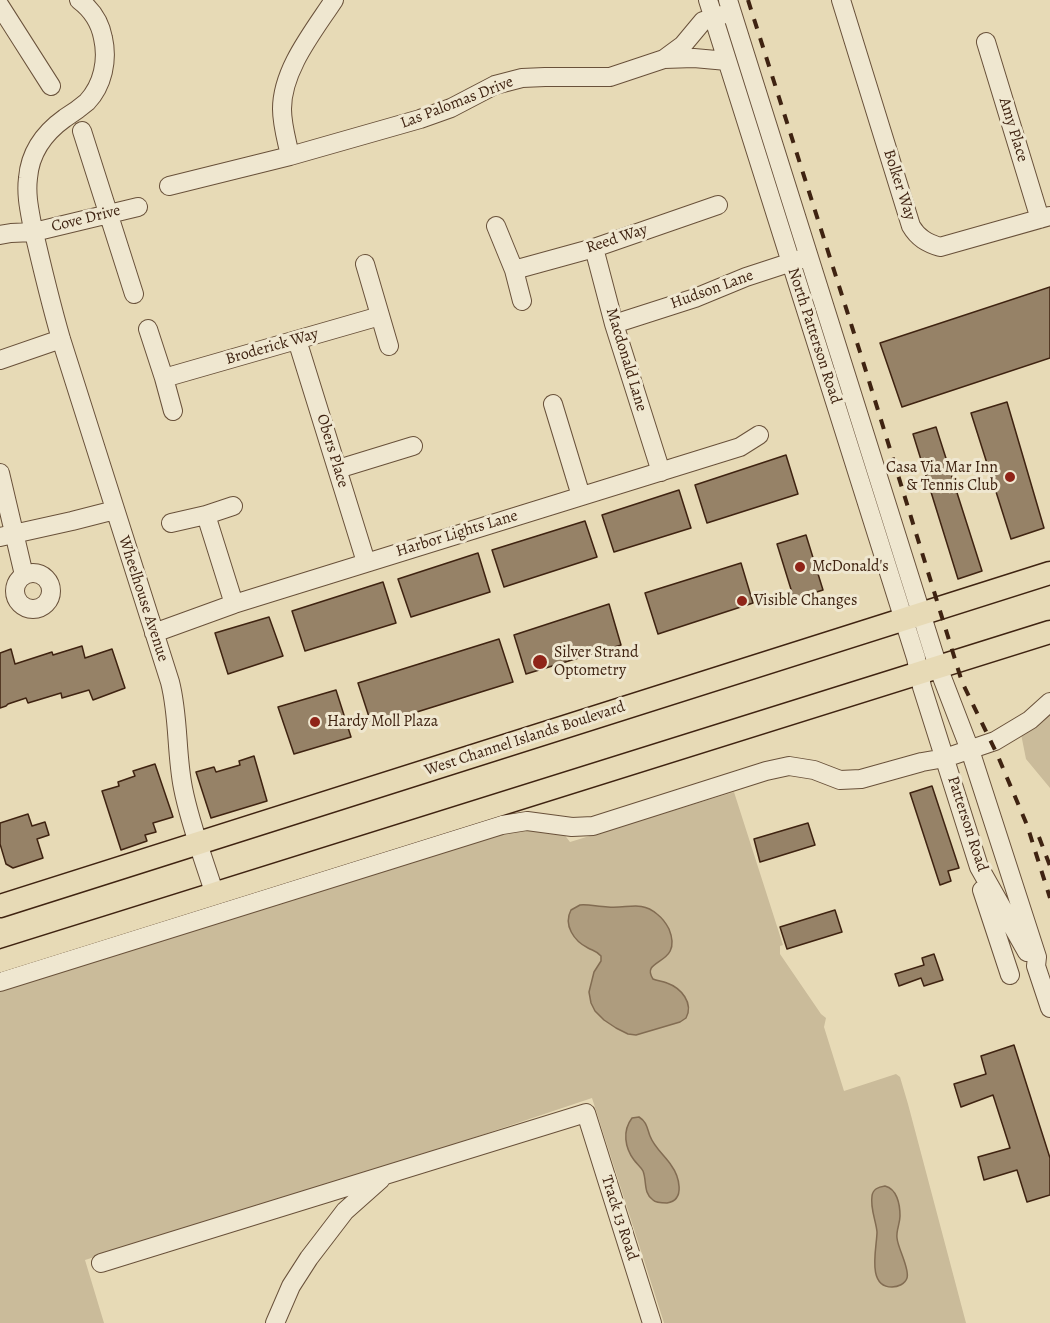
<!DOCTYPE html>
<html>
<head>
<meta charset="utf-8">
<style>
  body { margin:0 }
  canvas { display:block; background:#e7dab6 }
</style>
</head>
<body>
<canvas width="1050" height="1323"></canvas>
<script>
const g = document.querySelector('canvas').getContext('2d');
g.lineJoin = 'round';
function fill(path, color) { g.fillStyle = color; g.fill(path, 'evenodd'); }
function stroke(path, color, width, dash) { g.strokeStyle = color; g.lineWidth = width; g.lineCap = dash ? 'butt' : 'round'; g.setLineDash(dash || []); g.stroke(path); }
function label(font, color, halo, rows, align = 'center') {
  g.font = font + ' Alegreya,serif'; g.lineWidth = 6; g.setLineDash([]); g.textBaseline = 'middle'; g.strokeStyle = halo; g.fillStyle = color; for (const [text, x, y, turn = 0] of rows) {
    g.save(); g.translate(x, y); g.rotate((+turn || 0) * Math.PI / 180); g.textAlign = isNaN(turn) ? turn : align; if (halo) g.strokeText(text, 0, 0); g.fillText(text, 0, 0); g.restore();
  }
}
const green = new Path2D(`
  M1050 712V788L1026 759 1021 734Z
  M734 792 783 945 780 946V954L821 1014 826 1018 824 1027 844 1091 896 1074 900 1077 908 1104 966 1323H664L592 1098 422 1155 85 1260 104 1323H0V988L503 829H560L570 842Z`);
const water = new Path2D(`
  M580 905C589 904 598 907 608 907 627 909 641 900 657 914 662 918 666 923 669 929 684 966 639 958 653 979 657 981 662 981 667 983 681 988 694 1003 686 1018L680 1022 636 1035 628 1034 616 1028 604 1020 595 1011 591 1003 589 992 594 972 601 961V956C597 951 594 951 588 948 574 941 563 925 571 910Z
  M639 1117C647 1122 647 1128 650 1136 654 1147 665 1156 671 1165 679 1176 686 1200 667 1203 663 1203 656 1203 653 1200 643 1193 647 1181 643 1171 641 1167 637 1164 634 1160 625 1148 622 1131 632 1118Z
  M885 1186C897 1189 900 1204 900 1216 900 1224 896 1230 897 1238 898 1249 910 1269 907 1278 905 1284 898 1287 892 1287 866 1287 877 1247 877 1232 876 1221 870 1208 872 1196 873 1189 878 1187 885 1186Z`);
const building = new Path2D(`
  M1050 287V358L902 407 880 343Z
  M1007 402 1044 528 1011 539 971 413Z
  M936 427 982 571 958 579 913 434Z
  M786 455 798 494 707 523 695 485Z
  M679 490 691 528 614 552 602 515Z
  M585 521 597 557 504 587 492 550Z
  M806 535 823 590 794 599 777 544Z
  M478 553 490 592 411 617 398 579Z
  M741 563 753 603 658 634 645 593Z
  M383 582 396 623 305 651 292 611Z
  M609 604 621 645 526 674 514 635Z
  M269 617 283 656 228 674 215 633Z
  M499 639 513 682 372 726 358 683Z
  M82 646 85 658 112 649 125 688 93 700 89 690 62 698 61 693 28 703 26 698 8 704 6 706 0 708V653L11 649 15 664 52 652 53 655Z
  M336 690 351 737 294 754 278 707Z
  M254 756 267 801 211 818 196 772 214 767 216 772 240 765 239 761Z
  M155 764 173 817 153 823 156 832 145 835 147 841 121 850 102 791 119 786 118 782 135 776 133 771Z
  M932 786 959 868 948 871 951 881 940 885 910 793Z
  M28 814 32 826 45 822 49 835 37 839 43 858 13 868 6 864 0 844V823Z
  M808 823 815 845 760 862 754 839Z
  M835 910 842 932 787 949 780 927Z
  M934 954 943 980 924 986 921 978 899 986 895 974 924 965 922 958Z
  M1014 1045 1050 1158V1195L1027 1202 1017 1170 984 1180 978 1157 1010 1148 993 1095 961 1107 954 1084 986 1074 981 1056Z`);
const minor = new Path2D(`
  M79 0C91 9 100 22 103 38 108 60 103 85 87 102 80 108 73 113 65 118 44 133 30 153 28 178 26 194 29 208 32 224 41 263 50 301 61 339L170 682C179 717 176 753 183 788 190 824 204 860 215 895
  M708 0 916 658 922 687 979 867 1027 952
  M728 0 938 667 970 750 1037 957 1036 966 1050 1008
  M841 0 911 226C918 238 927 243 940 247L1050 216
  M0 6 51 86
  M986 42 1040 219
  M664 59 694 58 727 61
  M82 131 134 294
  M290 156C287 141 282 125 282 109 282 70 313 32 334 0
  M169 186 290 156 420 119 451 108 495 85 522 78 545 77H610L664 59 683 45 703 21 725 14
  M496 226 514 270 522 301
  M0 235 11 233 34 232 138 207
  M594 248 614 324 661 472
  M365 264 389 346
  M514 270 594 248 718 205
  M614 324 695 298 746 277 801 259
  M148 329 164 378 173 411
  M297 340 366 562
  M0 360 61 339
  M164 378 380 316
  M553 404 581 496
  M338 469 413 446
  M0 473 24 575
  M206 515 234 604
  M171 523 206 515 233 506
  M0 537 72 521 115 510
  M15 591a18 18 0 1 1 36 0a18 18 0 1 1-36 0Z
  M154 633 234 604 740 447 759 435
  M982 890 1010 975
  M0 982 502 825 527 821 572 827 593 826 766 771 789 766 814 770 840 780 861 779 922 762 945 758 995 741 1030 720 1050 702
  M101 1263 586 1113 652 1323
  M275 1323 291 1286 309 1258 345 1211 381 1179`);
const major = new Path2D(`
  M0 906 1050 573
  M0 961 1050 632`);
const rail = new Path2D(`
  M748 0 860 352 962 682 997 754 1027 825 1050 898
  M1039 837 1050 866`);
const markers = [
  [1010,477,6,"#8f2418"],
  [800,567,6,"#8f2418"],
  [742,601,6,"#8f2418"],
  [540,662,8,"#8f2418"],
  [315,722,6,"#8f2418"]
];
const streetNames = [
  ["Las Palomas Drive",457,103,-21],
  ["Amy Place",1013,130,73],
  ["Bolker Way",899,185,72],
  ["Cove Drive",86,219,-14],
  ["Reed Way",617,239,-18],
  ["Hudson Lane",712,290,-20],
  ["North Patterson Road",814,336,72],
  ["Broderick Way",272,347,-16],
  ["Macdonald Lane",626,360,73],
  ["Obers Place",332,451,73],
  ["Harbor Lights Lane",457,534,-17],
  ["Wheelhouse Avenue",143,599,72],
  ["West Channel Islands Boulevard",525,739,-18],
  ["Patterson Road",967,824,72],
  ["Track 13 Road",619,1218,72]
];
const poiNames = [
  ["Casa Via Mar Inn",998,468,"right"],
  ["& Tennis Club",998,486,"right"],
  ["McDonald's",812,567],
  ["Visible Changes",754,601],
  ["Silver Strand",554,653],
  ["Optometry",554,671],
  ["Hardy Moll Plaza",327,722]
];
fill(green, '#cabb9a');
fill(water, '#ae9c7e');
stroke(water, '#826c52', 1.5);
fill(building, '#968267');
stroke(building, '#3f2311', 1.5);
stroke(minor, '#69513a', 20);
stroke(major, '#3f2311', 25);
stroke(minor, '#efe7d0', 18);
stroke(major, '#e7dab6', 22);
stroke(rail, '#3f2311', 4, [10, 10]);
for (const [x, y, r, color] of markers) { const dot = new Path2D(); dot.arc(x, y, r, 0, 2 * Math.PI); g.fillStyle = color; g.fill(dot); stroke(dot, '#efe7d0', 2); }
label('16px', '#3f2311', '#efe7d0', streetNames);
label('16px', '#3f2311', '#efe7d0', poiNames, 'left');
</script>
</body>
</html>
